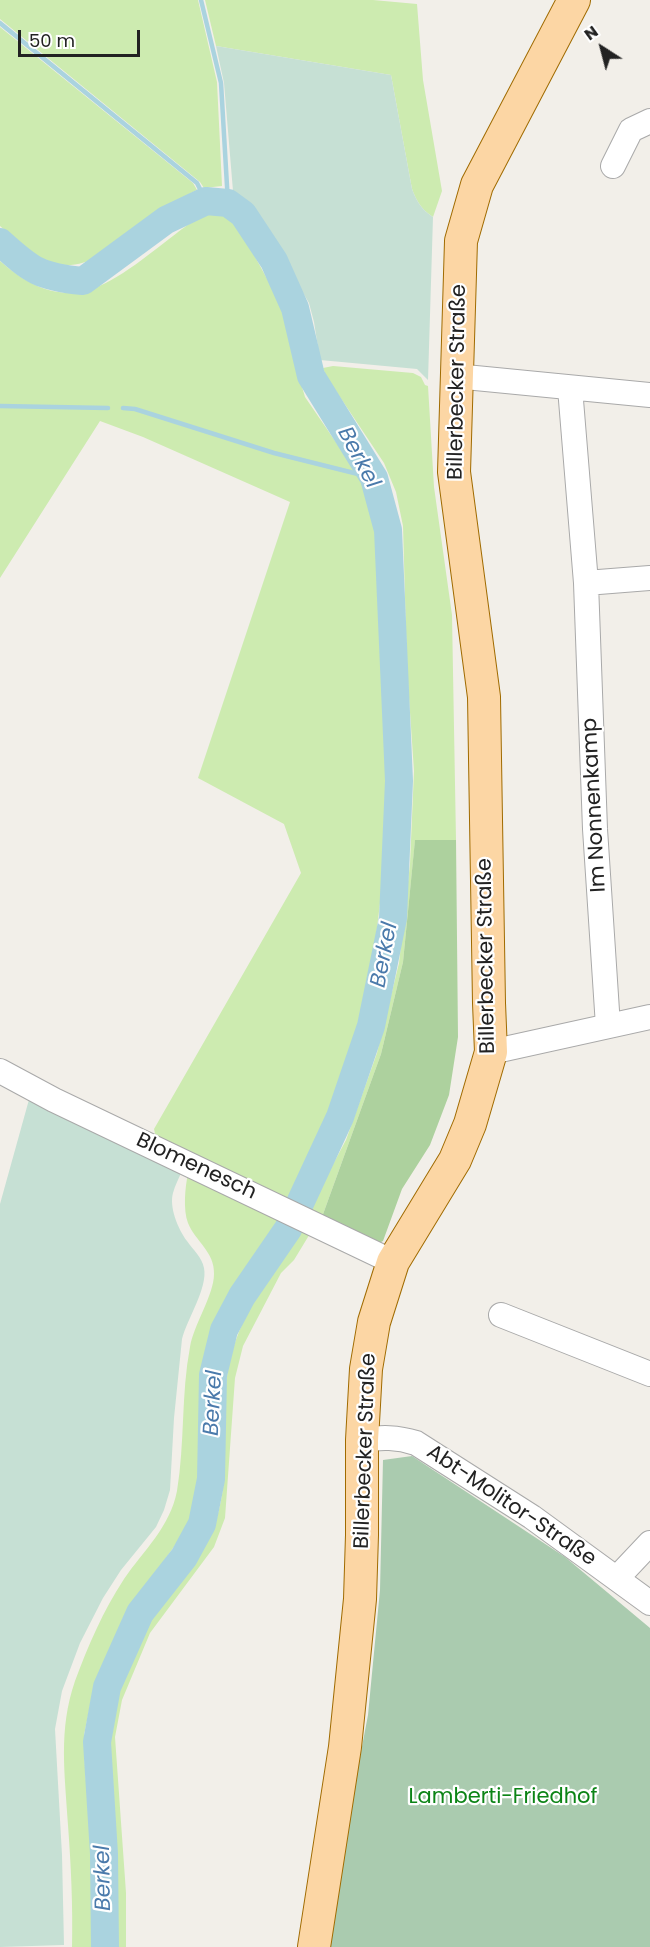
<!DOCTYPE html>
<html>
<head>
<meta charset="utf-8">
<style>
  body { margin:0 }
  #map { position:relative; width:650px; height:1947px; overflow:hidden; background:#f2efe9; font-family:Poppins,sans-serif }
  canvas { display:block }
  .north { position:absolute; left:572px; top:18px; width:60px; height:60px; -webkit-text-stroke:4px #fff; paint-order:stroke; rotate:324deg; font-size:16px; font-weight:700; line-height:24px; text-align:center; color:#222 }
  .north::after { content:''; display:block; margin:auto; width:21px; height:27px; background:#222; clip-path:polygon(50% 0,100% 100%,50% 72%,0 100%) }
  .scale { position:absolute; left:18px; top:30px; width:122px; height:27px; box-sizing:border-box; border:3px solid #222; border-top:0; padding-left:8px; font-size:18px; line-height:21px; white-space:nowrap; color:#222; -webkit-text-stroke:4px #fff; paint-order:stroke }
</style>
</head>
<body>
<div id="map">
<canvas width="650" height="1947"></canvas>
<div class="north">N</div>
<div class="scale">50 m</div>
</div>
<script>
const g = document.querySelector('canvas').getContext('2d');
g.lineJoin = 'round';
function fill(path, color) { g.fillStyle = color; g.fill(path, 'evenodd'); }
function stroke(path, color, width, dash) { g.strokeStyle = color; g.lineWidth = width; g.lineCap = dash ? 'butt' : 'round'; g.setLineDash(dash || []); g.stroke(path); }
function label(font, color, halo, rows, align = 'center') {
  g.font = font + ' Poppins,sans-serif'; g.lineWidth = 4.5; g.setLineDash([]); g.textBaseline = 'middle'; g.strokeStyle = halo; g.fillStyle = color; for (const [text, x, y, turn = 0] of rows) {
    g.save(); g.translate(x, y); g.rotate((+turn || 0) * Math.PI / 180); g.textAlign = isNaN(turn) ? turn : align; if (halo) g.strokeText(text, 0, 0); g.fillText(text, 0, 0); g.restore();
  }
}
const grass = new Path2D(`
  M0 0H198L217 82 222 186 204 188 200 182 0 19Z
  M205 0H373L417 4 423 80 442 191 433 217C422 210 417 202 412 189L391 75 216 46Z
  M0 27 193 183 197 190C152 211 97 285 44 260 27 252 14 238 0 226Z
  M221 212 235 220 277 297 294 340 297 370 305 397 344 454 364 487 374 514 376 532 387 798V845L374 953 362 1022 342 1076 336 1102 289 1202 156 1138 154 1129 301 873 284 824 198 778 290 502 143 437 100 421 0 578V261C69 321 108 286 169 239 188 225 197 215 221 212Z
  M333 366 413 373 421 377 425 385 428 386 434 487 452 615 456 840 415 841 403 962 381 1054 322 1217 308 1211 346 1140 377 1053 399 963 410 864 414 771 407 668 403 526 396 492 384 463 326 376 323 368Z
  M188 1174 281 1218 215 1323 208 1351 203 1384 199 1483 194 1507 186 1530 123 1618 93 1691 84 1735 85 1768 95 1894V1947H72C73 1906 71 1866 68 1825 65 1775 58 1730 75 1681 88 1646 103 1611 124 1579 144 1550 170 1527 177 1491 185 1443 181 1394 190 1347 194 1324 214 1295 214 1274 215 1252 195 1241 188 1223 183 1210 185 1187 188 1174Z
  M300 1227 311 1232 294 1260 281 1273 243 1346 235 1378 225 1518 214 1547 150 1633 122 1700 115 1737 126 1893V1947H118C118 1904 116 1862 113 1820 110 1787 104 1752 110 1720 115 1690 128 1657 142 1630 163 1590 203 1561 217 1517 230 1475 222 1428 226 1386 231 1324 268 1278 300 1227Z`);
const forest = new Path2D(`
  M415 840H456L458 1037 449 1095 430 1145 402 1189 383 1241 377 1244 322 1217 381 1054 403 962Z`);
const wetland = new Path2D(`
  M216 46 391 75 412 189C417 202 422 210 433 217L428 380 417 369 320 360 314 322 309 303 267 231 251 209 233 191 224 83Z
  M30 1096 182 1171C179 1178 175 1185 173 1193 169 1207 178 1229 187 1241 193 1250 202 1257 204 1268 208 1288 187 1319 182 1339L174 1418 170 1490 164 1510 156 1527 121 1570 103 1598 80 1643 62 1691 55 1729 62 1855 64 1945 0 1947V1204Z`);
const cemetery = new Path2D(`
  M412 1456 565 1557 650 1628V1947H330L348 1820 368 1715 380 1590 383 1460Z`);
const stream = new Path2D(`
  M201 0 221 83 228 203
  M0 23 197 183 206 201
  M0 406 108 408
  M123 408 135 409 274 453 374 478`);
const river = new Path2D(`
  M0 242C32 271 40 277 83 281L166 220 206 201 228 203 243 214 274 261 295 308 311 376 374 478 388 530 399 781 393 918 371 1026 340 1117 288 1229 242 1296 224 1330 213 1375 211 1479 202 1524 184 1557 140 1613 107 1687 97 1742 104 1854 105 1947`);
const minor = new Path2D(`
  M613 166 631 130 650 121
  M455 376 650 395
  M570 388 586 583 595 829 608 1026
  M586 583 650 578
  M491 1052 650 1017
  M0 1071 54 1100 393 1262
  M501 1315 650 1374
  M362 1440C382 1437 397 1437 416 1443L532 1517 650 1603
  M617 1578 650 1543`);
const major = new Path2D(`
  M314 1947 345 1747 360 1599 362 1535V1440L366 1369 374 1322 393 1262 455 1160 470 1124 491 1052 489 1003 484 697 454 472 461 241 477 185 574 0`);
const streetNames = [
  ["Billerbecker Straße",458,382,-89],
  ["Im Nonnenkamp",595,805,-93],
  ["Billerbecker Straße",487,956,-91],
  ["Blomenesch",196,1167,25],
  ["Billerbecker Straße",366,1451,-88],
  ["Abt-Molitor-Straße",511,1506,34]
];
const parkNames = [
  ["Lamberti-Friedhof",503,1798]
];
const waterNames = [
  ["Berkel",358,458,62],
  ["Berkel",385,955,-79],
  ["Berkel",214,1403,-87],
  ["Berkel",104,1878,-91]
];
fill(grass, '#cdebb0');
fill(forest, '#add19e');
fill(wetland, '#c6e0d4');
fill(cemetery, '#aacbaf');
stroke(stream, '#aad3df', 4.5);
stroke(river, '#aad3df', 28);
stroke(minor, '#a9a9a9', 26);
stroke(major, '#a06b00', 34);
stroke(minor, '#fff', 24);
stroke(major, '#fcd6a4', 32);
label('21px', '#222', '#fff', streetNames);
label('21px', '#0c8416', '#fff', parkNames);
label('italic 22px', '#4a7aab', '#fff', waterNames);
</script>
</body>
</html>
